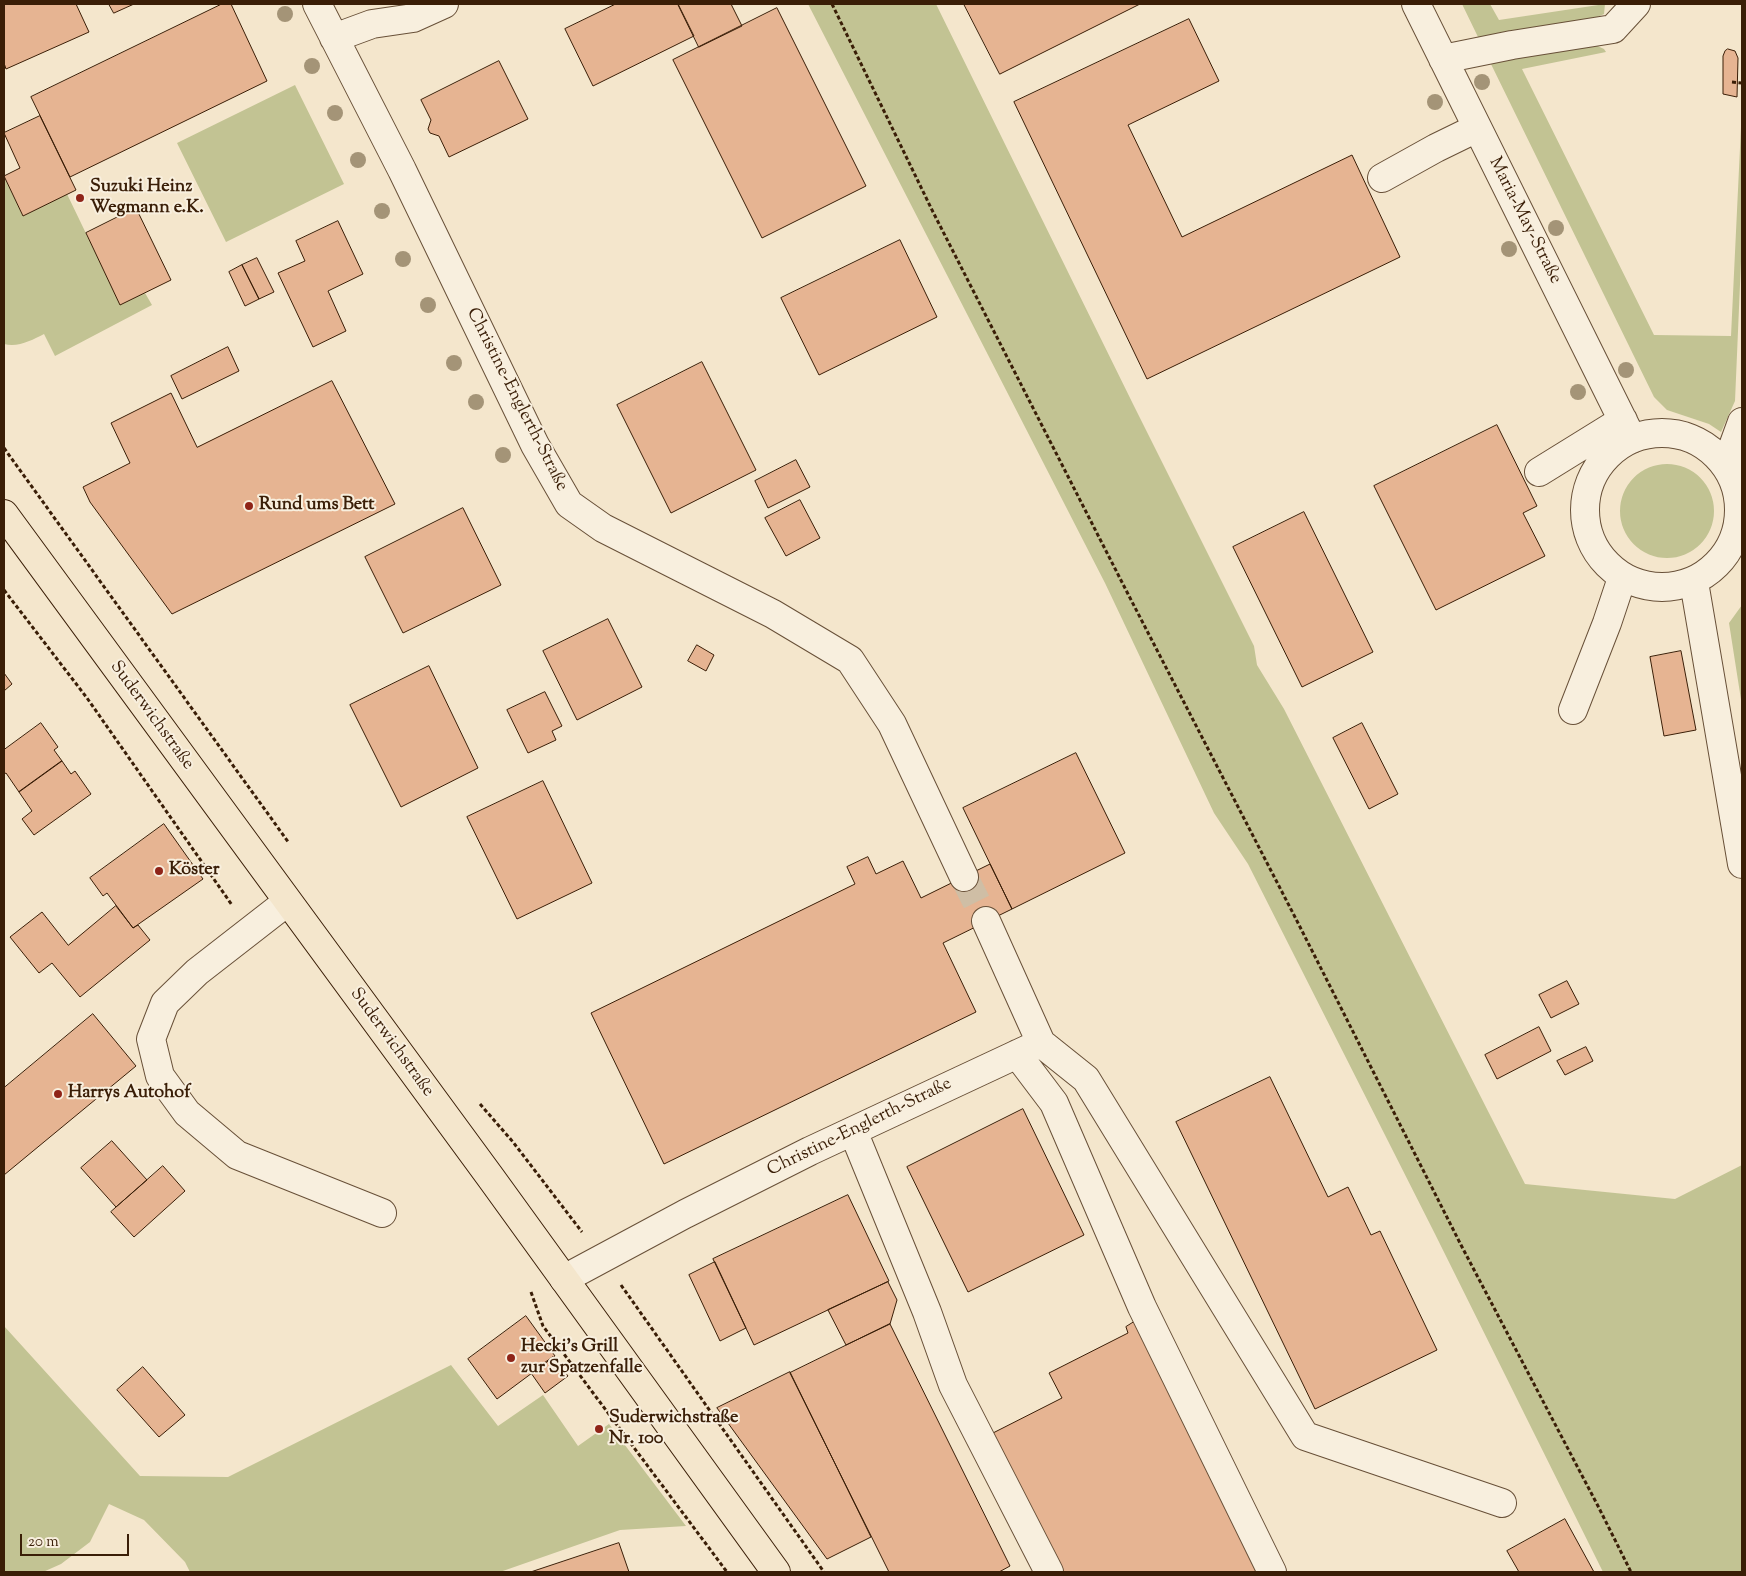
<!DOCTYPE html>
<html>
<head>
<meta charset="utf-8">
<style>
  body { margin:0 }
  #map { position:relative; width:1746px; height:1576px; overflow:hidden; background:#f4e6cc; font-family:"Sorts Mill Goudy",serif }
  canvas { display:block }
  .frame { position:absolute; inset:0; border:5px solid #3a1e07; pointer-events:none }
  .scale { position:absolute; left:20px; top:1534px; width:109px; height:22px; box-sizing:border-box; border:2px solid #3a1e07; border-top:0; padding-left:6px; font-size:15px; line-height:18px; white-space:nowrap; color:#3a1e07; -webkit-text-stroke:4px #f8efde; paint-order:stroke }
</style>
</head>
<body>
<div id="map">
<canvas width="1746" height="1576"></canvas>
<div class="frame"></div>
<div class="scale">20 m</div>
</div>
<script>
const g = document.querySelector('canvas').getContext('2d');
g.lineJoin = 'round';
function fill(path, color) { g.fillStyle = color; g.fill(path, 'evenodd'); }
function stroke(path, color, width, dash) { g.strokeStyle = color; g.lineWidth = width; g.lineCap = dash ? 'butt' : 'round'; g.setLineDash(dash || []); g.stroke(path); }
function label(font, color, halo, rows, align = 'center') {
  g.font = font + ' "Sorts Mill Goudy",serif'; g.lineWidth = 4; g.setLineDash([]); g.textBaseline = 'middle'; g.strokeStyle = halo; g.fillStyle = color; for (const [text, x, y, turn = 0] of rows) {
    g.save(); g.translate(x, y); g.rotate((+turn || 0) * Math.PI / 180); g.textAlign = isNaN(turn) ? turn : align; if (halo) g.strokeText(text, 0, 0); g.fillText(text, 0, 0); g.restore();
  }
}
const green = new Path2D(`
  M808 4H936L1133 404 1254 646 1257 665 1284 709 1525 1184 1675 1199 1742 1165V1572H1603L1435 1234 1248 864 1214 813 1105 583Z
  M1462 4H1490L1499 20 1605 4 1604 14 1589 21 1478 37Z
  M1591 43 1604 49 1606 52 1522 69 1654 335 1731 336 1742 106V238L1735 401 1721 432 1709 424 1667 410 1654 397 1489 60Z
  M295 85 344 184 226 242 177 143Z
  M4 176 23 216 67 194 120 304 145 293 152 305 55 356 44 334C32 340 18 348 4 344Z
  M1620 511a47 47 0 1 1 94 0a47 47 0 1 1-94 0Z
  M1742 605V706L1729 623Z
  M4 1326 140 1476 228 1477 451 1365 498 1426 543 1395 578 1446 609 1424 686 1526 620 1530 500 1572H190L185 1562 144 1520 109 1504 90 1542 61 1564 43 1572H4Z`);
const building = new Path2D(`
  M4 4H76L89 32 6 69 4 63Z
  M109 4H134L114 13Z
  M222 4H231L267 81 70 177 31 97Z
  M616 4H678L694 36 593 86 565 29Z
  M678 4H731L742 26 699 47Z
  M964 4H1140L1000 74Z
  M777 8 866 186 762 238 673 60Z
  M1189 19 1219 81 1128 125 1182 237 1352 155 1400 257 1147 379 1014 102Z
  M1728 49 1735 51 1738 58 1737 97 1723 94V56L1725 51Z
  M499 61 528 119 449 157 439 136 430 133 428 129 431 120 421 100Z
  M40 116 76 190 23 216 4 176 20 168 4 133Z
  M136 208 171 280 120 305 86 233Z
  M338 221 363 274 328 291 346 331 313 347 278 273 305 261 296 241Z
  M900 240 937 317 819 375 781 298Z
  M257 258 274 292 259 299 242 265Z
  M242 265 259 299 245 306 229 272Z
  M228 347 239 371 182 399 171 376Z
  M702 362 756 470 671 513 617 405Z
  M332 381 395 504 172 614 90 502 83 487 130 463 111 423 171 393 197 447Z
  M1497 425 1537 506 1523 513 1545 556 1436 610 1374 486Z
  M796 460 810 487 768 508 755 481Z
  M800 500 820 538 786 556 765 518Z
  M463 508 501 585 403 633 365 557Z
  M1304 512 1373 652 1302 687 1233 547Z
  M608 619 642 687 577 720 543 651Z
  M697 645 714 655 706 671 688 661Z
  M1681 651 1696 730 1664 736 1650 657Z
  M429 666 478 768 401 807 350 705Z
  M4 673 12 684 4 691Z
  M545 692 562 726 552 731 556 740 528 753 507 710Z
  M41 723 58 747 54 750 62 761 19 792 6 773 4 774V750Z
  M1362 723 1398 794 1369 809 1333 738Z
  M1076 753 1125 853 1012 909 963 808Z
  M62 761 71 774 75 771 91 794 34 835 22 819 32 811 19 792Z
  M543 781 592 883 517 919 467 817Z
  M164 824 203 879 133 928 107 893 103 896 90 878Z
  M868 857 876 874 903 861 921 898 990 864 1012 909 943 943 976 1012 664 1164 591 1013 855 884 847 867Z
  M116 906 133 928 138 925 150 940 80 997 52 963 39 973 10 937 42 912 68 945Z
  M1567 981 1579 1004 1551 1018 1539 995Z
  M93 1014 136 1066 4 1175V1088Z
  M1539 1027 1551 1051 1497 1079 1485 1055Z
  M1586 1047 1593 1061 1565 1075 1557 1061Z
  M1270 1077 1328 1197 1348 1187 1371 1235 1380 1231 1437 1350 1315 1409 1176 1122Z
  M1023 1109 1084 1235 968 1292 907 1167Z
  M112 1141 147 1180 116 1207 81 1168Z
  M163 1166 185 1191 134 1237 111 1212Z
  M848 1195 889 1281 754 1345 713 1259Z
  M715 1262 746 1328 720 1341 689 1275Z
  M888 1282 897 1300 890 1324 846 1345 828 1310Z
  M526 1316 555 1356 497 1399 468 1359Z
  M1134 1322 1258 1572H1059L991 1434 1062 1398 1049 1373 1128 1333 1126 1327Z
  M890 1324 1010 1566 999 1572H889L790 1373Z
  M553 1357 568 1376 545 1393 531 1373Z
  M143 1367 185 1415 159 1437 117 1390Z
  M790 1372 871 1537 827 1559 717 1408Z
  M1565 1519 1594 1572H1519L1507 1551Z
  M619 1543 629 1572H531Z`);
const minorTunnel = new Path2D(`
  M964 877 986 921`);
const path = new Path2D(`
  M832 4 933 212 1128 594 1296 919 1461 1245 1598 1506 1631 1572
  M1732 82 1742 83
  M4 448 289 843
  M4 590 87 698 232 905
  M480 1104 513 1142 582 1232
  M621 1285 824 1572
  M531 1292 543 1326 727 1572`);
const minor = new Path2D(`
  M317 4 402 170 535 445 569 504 603 528 773 614 850 660 892 724 964 877
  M1416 4 1632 439
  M334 38 372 24 413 18 444 4
  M1443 59 1512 45 1613 29 1636 4
  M1382 178 1436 148 1477 128
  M1585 510a77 77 0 1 1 154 0a77 77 0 1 1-154 0Z
  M1726 466 1742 422
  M1539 472 1623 420
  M1694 582 1742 864
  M1573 710 1607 623 1622 578
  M287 902 197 972 165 1003 151 1039 160 1076 187 1113 237 1155 382 1213
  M1041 1043 1086 1079 1305 1436 1502 1503
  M1017 1054 1054 1103 1142 1307 1272 1572
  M853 1131 927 1312 953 1385 1049 1572
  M564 1279 685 1214 810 1151 1041 1043 986 921`);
const major = new Path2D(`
  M4 514 491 1178 776 1572`);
const trees = [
  [285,14],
  [312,66],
  [1482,82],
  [1435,102],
  [335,113],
  [358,160],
  [382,211],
  [1556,228],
  [1509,249],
  [403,259],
  [428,305],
  [454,363],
  [1626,370],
  [1578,392],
  [476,402],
  [503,455]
];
const markers = [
  [80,198,5,"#8f2418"],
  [249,506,5,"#8f2418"],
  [159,871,5,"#8f2418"],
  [58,1094,5,"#8f2418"],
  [511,1358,5,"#8f2418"],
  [599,1429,5,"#8f2418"]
];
const poiNames = [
  ["Suzuki Heinz",90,188],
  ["Wegmann e.K.",90,209],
  ["Rund ums Bett",259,506],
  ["Köster",169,871],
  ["Harrys Autohof",68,1094],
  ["Hecki's Grill",521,1348],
  ["zur Spatzenfalle",521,1369],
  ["Suderwichstraße",609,1419],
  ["Nr. 100",609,1440]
];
const streetNames = [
  ["Maria-May-Straße",1524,221,63],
  ["Christine-Englerth-Straße",516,400,63],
  ["Suderwichstraße",151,716,54],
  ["Suderwichstraße",391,1043,54],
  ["Christine-Englerth-Straße",860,1128,-26]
];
fill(green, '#c2c393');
fill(building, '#e6b492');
stroke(building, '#3a1e07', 1);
stroke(minorTunnel, '#cfbea5', 28, [28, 14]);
stroke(minor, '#685038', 30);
stroke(major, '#3a1e07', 30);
stroke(path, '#3a1e07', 3, [4, 2.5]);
stroke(minor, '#f8efde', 28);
stroke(major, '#f4e6cc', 28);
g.fillStyle = '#a49477';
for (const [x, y] of trees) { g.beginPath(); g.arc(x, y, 8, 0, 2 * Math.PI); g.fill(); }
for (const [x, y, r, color] of markers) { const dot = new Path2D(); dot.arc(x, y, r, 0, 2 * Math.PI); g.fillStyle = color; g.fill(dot); stroke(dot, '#f8efde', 2); }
label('bold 18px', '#3a1e07', '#f8efde', poiNames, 'left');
label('18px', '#3a1e07', '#f8efde', streetNames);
</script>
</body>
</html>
